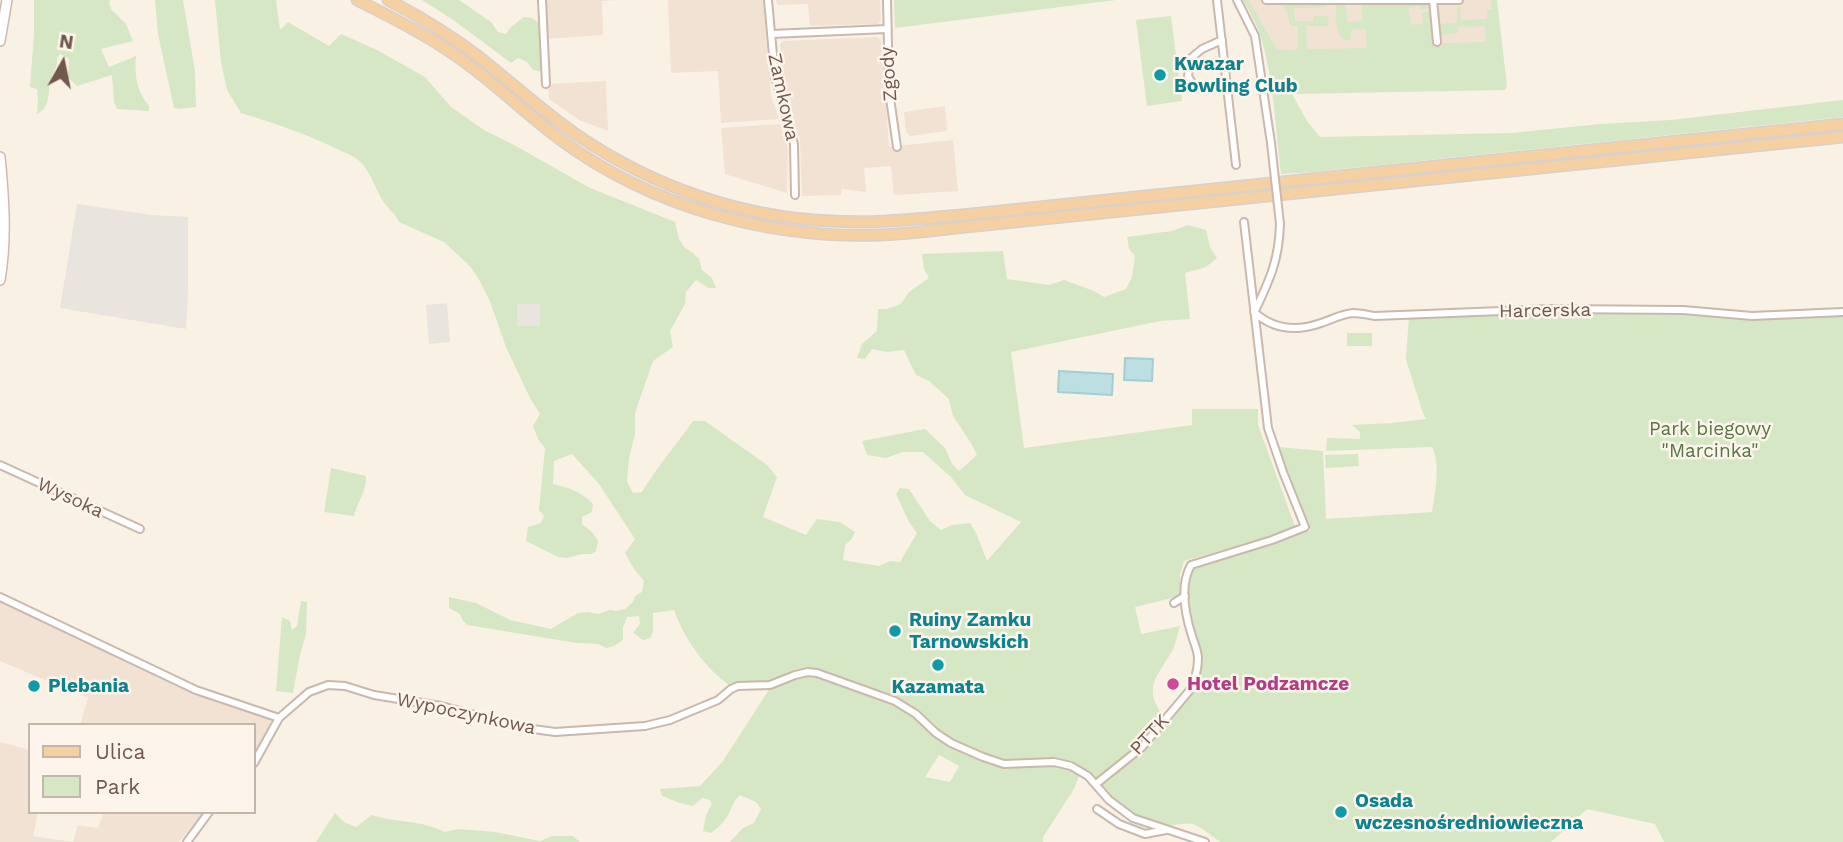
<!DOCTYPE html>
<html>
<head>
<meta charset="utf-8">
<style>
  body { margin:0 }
  #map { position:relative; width:1843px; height:842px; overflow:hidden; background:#faf1e5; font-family:"Work Sans",sans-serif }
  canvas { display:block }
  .legend { position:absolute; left:28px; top:723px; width:228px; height:91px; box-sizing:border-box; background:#fdf5eb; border:2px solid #c5b6ab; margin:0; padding:9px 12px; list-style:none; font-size:21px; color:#71574c }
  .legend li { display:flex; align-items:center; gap:14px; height:35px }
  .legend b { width:35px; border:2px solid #c5b6ab }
  .north { position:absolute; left:28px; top:28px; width:70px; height:70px; -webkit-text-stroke:5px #fdf5eb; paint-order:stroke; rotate:9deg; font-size:19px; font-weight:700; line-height:28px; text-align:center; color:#71574c }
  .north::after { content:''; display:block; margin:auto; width:24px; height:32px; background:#71574c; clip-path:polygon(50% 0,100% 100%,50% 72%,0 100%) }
</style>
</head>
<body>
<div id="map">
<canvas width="1843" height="842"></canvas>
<ul class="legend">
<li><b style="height:9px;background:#f4d0a3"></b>Ulica</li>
<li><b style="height:19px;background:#d5e7c5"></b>Park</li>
</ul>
<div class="north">N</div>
</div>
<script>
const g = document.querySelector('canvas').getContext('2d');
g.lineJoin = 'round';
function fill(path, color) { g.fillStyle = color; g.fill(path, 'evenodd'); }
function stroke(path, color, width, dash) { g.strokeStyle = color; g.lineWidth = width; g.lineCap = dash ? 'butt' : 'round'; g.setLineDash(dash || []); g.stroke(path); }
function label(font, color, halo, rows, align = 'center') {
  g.font = font + ' "Work Sans",sans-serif'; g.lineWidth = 5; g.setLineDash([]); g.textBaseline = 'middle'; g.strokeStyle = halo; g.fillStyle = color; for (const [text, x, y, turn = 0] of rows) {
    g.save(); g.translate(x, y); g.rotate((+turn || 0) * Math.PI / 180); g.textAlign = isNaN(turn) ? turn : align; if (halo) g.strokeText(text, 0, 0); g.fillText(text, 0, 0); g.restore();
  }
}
const residential = new Path2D(`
  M545 0H619L602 1 603 35 546 39Z
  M668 0H763L771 95 779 119 721 123 718 71 671 73Z
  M776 0H880L881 21 878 24 810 26 808 4 777 5Z
  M1249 0H1491L1498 46 1276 50Z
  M877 37 881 40 883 60 889 147 953 140 958 191 894 195 891 166 864 168 866 192 842 189 841 195 802 196 800 140 788 108 785 96 780 44 783 41Z
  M606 81 608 131 579 120 549 99 548 84Z
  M945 106 947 131 910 136 906 132 904 112Z
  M780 124 788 148 787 193 725 174 721 128Z
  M0 601 192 693 268 716 271 725 254 756V725H80L88 698 0 661Z
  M0 742 30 750V812H38L33 836 73 842 78 825 98 828 104 812H204L179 842H0Z`);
const industrial = new Path2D(`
  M77 204 152 215 188 217V293L186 329 60 308Z
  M447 303 450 342 429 344 426 305Z
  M517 303H540V326H517Z`);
const green = new Path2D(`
  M34 0H111L109 2 111 9 126 24 133 41 101 49 109 67 136 56C134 75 137 92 149 106V111L117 109 114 102 112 75 77 86 68 77 69 59 60 54 57 58C58 67 54 70 51 79 47 92 52 106 37 114L38 100 37 89 30 87 34 33Z
  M155 0H183L195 71 196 107 179 109 174 108 158 34Z
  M215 0H276L280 30 288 22 329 46 341 34 377 50 425 77 451 107 484 130 514 145 590 188 675 222 679 239 684 247 693 253 699 259 702 270 712 278 716 288H709L696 280 686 292 685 304 670 331 673 347 653 361 635 413V434L629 458 627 482 633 493 642 492C657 467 676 445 693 421H705L767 465 777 477 763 517 806 535 817 519 840 522 855 532 852 539 845 545 843 560 879 566 890 561 900 562 917 533 909 522 896 494 900 488 909 489 930 521 941 530 952 525 970 523 976 533 987 561 1021 522 965 495 951 477 923 452H903L886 458 867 455 862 441 925 429 945 448 952 464 959 471 977 455 971 443 953 416 949 399 929 381 916 375 904 350 887 352 872 349 865 359 857 358 862 344 877 331 878 309H887L901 304 909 292 929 278 924 269 922 254 1003 251 1007 279 1049 285 1064 280 1094 291 1104 297 1126 289 1132 277 1135 256 1129 249 1127 237 1172 231 1188 225 1206 230 1210 247 1217 258 1206 267 1185 273 1190 319 1160 321 1011 352 1024 448 1192 425V409H1258V425L1296 529 1184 561 1180 575V596L1135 607 1141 634 1180 626C1177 635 1176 645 1171 653 1154 681 1143 688 1165 719L1142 747 1093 784 1079 776 1074 789 1043 837V842H730L743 828 754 823 761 809 756 802 740 795C733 801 732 808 728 815 723 823 718 828 711 833L703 831 706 815 712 804 710 800 702 798 693 806 680 803 662 796 660 789 700 786 723 761 772 685 733 688C706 669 685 641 674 610L653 613V632L650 638 643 640 633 633 640 624 639 616 627 617 623 627V640L614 646 606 648 598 644 577 643 467 625 462 619 460 614 449 608V597L476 603 510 620 551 629 578 613 588 612 598 614 610 610 616 611 625 609 633 602 635 596 642 592 644 581 634 569 625 553 635 539 599 484 572 454 554 461 553 484C570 488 580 491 593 504L592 512 582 517V524L592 532 598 541 596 551 592 554H582L567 558 558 557 526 541 528 527 541 523 544 516 539 510 545 448 538 439 533 426 540 414 530 398 506 347 489 299 477 276 469 265 444 242 399 222C394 212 392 213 386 205 375 191 372 171 357 159 350 154 340 151 333 147 301 132 274 123 241 113L227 90 221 62ZM517 304H540V326H517ZM939 755 959 766 950 782 925 777Z
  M422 0H459L491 22 498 32 506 34 511 27 524 17 532 18 542 25 545 72 533 70 527 62 518 58 511 63 452 19Z
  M894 0H1116L895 28Z
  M1243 0H1249L1277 50 1298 49V26H1290L1287 11 1282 4H1325L1326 7 1294 8 1295 21H1313L1314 16H1327L1329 26H1306L1307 49 1367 48 1366 29 1351 30V40H1344C1335 31 1334 17 1337 5L1346 4 1347 22 1362 21V4L1426 2 1428 8 1421 9 1420 6 1408 8 1411 24 1413 25 1422 24 1423 20 1422 13 1429 11 1434 47H1442L1443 43 1486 42 1485 26 1458 27V33L1441 35 1440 24 1457 23V6H1460L1461 20 1487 19V9H1492L1491 0H1497L1507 86 1505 90 1292 94 1307 121 1320 137 1511 133 1600 124 1671 120 1843 100V117L1312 172 1281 174C1275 126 1274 74 1258 29 1254 19 1248 9 1243 0Z
  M1171 16 1182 101 1147 106 1136 20Z
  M1683 310 1752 316 1843 312V842H1664L1655 824 1587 809 1551 842H1221C1214 838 1200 826 1193 824 1184 822 1174 826 1165 826 1145 824 1110 804 1102 785L1184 699 1201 662 1191 618 1188 589 1193 570 1210 561 1261 548 1311 530 1301 508 1279 447 1323 451 1326 519 1432 512C1435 493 1441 465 1432 447L1326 451 1327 438 1360 439V432L1352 425 1392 423 1426 419 1423 413 1406 360 1409 314Z
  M1347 333H1372V346H1347Z
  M1358 454 1359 466 1326 468 1325 455Z
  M331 468 366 476C367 492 357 502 354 516L324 512Z
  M301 601 307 602 306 634 300 655 293 693 276 691 282 617 290 621 292 630 297 626Z
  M335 813 344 822 356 827 372 815C396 823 422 820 445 832L458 829 495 832 540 841 552 836H573L580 842H316Z`);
const water = new Path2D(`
  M1125 358 1153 359 1152 381 1124 380Z
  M1059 371 1113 374 1112 395 1058 392Z`);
const minor = new Path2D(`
  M542 0 546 84
  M768 0 775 77 794 144 795 195
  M887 0 889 91 897 147
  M1217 0 1236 165
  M1237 0 1255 36 1271 143
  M1266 0H1433L1437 42
  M1433 0H1459
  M771 34 887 29
  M1222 40 1202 49 1191 58 1188 76 1193 85C1206 92 1215 90 1227 82
  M1255 311C1270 279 1279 260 1280 224
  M1254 312C1274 330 1296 332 1321 323 1331 320 1341 314 1353 313 1360 313 1368 315 1375 316L1552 309 1683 310 1752 316 1843 312
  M0 465 140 529
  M0 597 196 690 279 718 309 692 328 685 345 686 374 695 441 706 526 728 555 732 645 726 670 720 718 700 731 689 738 686 770 685 795 675 808 672 817 673 895 701 916 714 936 733 951 743 983 757 1004 764 1054 762 1071 766 1088 776 1109 800 1133 818 1205 842
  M1174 603 1185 596
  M254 763 279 718
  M1096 784 1142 747 1190 690C1195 680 1198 669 1198 658 1198 651 1194 643 1192 636 1185 614 1179 586 1191 565L1272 540 1305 527 1283 472 1268 428 1244 222
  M1097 809 1119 824 1145 834 1166 830
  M187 842 209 812`);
const secondary = new Path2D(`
  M0 41 7 0
  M0 157C4 198 7 239 0 280`);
const primary = new Path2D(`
  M357 0C393 18 429 36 462 60 497 85 527 115 561 140 652 207 768 239 880 235 912 234 944 229 975 226L1843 137
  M388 0C419 16 450 35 478 56 511 82 542 111 577 135 652 186 739 217 830 221 877 224 925 218 972 214L1843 124`);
const minorBridge = new Path2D(`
  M1271 143 1280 224`);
const markers = [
  [1160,75,7,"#0f9aa8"],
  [895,631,7,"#0f9aa8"],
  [938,665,7,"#0f9aa8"],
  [1173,684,7,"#d1479c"],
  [34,686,7,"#0f9aa8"],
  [1341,812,7,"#0f9aa8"]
];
const cultureNames = [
  ["Kwazar",1174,64],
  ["Bowling Club",1174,86],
  ["Ruiny Zamku",909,620],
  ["Tarnowskich",909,642],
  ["Plebania",48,686],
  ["Kazamata",938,687,"center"],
  ["Osada",1355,801],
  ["wczesnośredniowieczna",1355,823]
];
const streetNames = [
  ["Zgody",889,74,-94],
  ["Zamkowa",783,97,78],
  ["Harcerska",1545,311,-1],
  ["Wysoka",70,498,25],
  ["Wypoczynkowa",466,714,12],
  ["PTTK",1150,735,-47]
];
const parkNames = [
  ["Park biegowy",1710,429],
  ["\"Marcinka\"",1710,451]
];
const hotelNames = [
  ["Hotel Podzamcze",1187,684]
];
fill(residential, '#f1e2d4');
fill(industrial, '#eae4df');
fill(green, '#d5e7c5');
fill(water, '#bbdfe2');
stroke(water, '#a2cfd3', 2);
stroke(minor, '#cbb8ac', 10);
stroke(secondary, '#cfbaad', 12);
stroke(primary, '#d7d0cd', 13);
stroke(minor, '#fff', 6);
stroke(secondary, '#fff', 9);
stroke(primary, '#f4d0a3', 10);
stroke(minorBridge, '#cbb8ac', 10, []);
stroke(minorBridge, '#fff', 6);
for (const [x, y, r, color] of markers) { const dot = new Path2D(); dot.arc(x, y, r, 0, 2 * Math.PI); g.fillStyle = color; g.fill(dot); stroke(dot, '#fdf5eb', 2.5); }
label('bold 19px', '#0d838f', '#fdf5eb', cultureNames, 'left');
label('19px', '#71574c', '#fdf5eb', streetNames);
label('19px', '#577645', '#fdf5eb', parkNames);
label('bold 19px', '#b23c85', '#fdf5eb', hotelNames, 'left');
</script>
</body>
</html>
